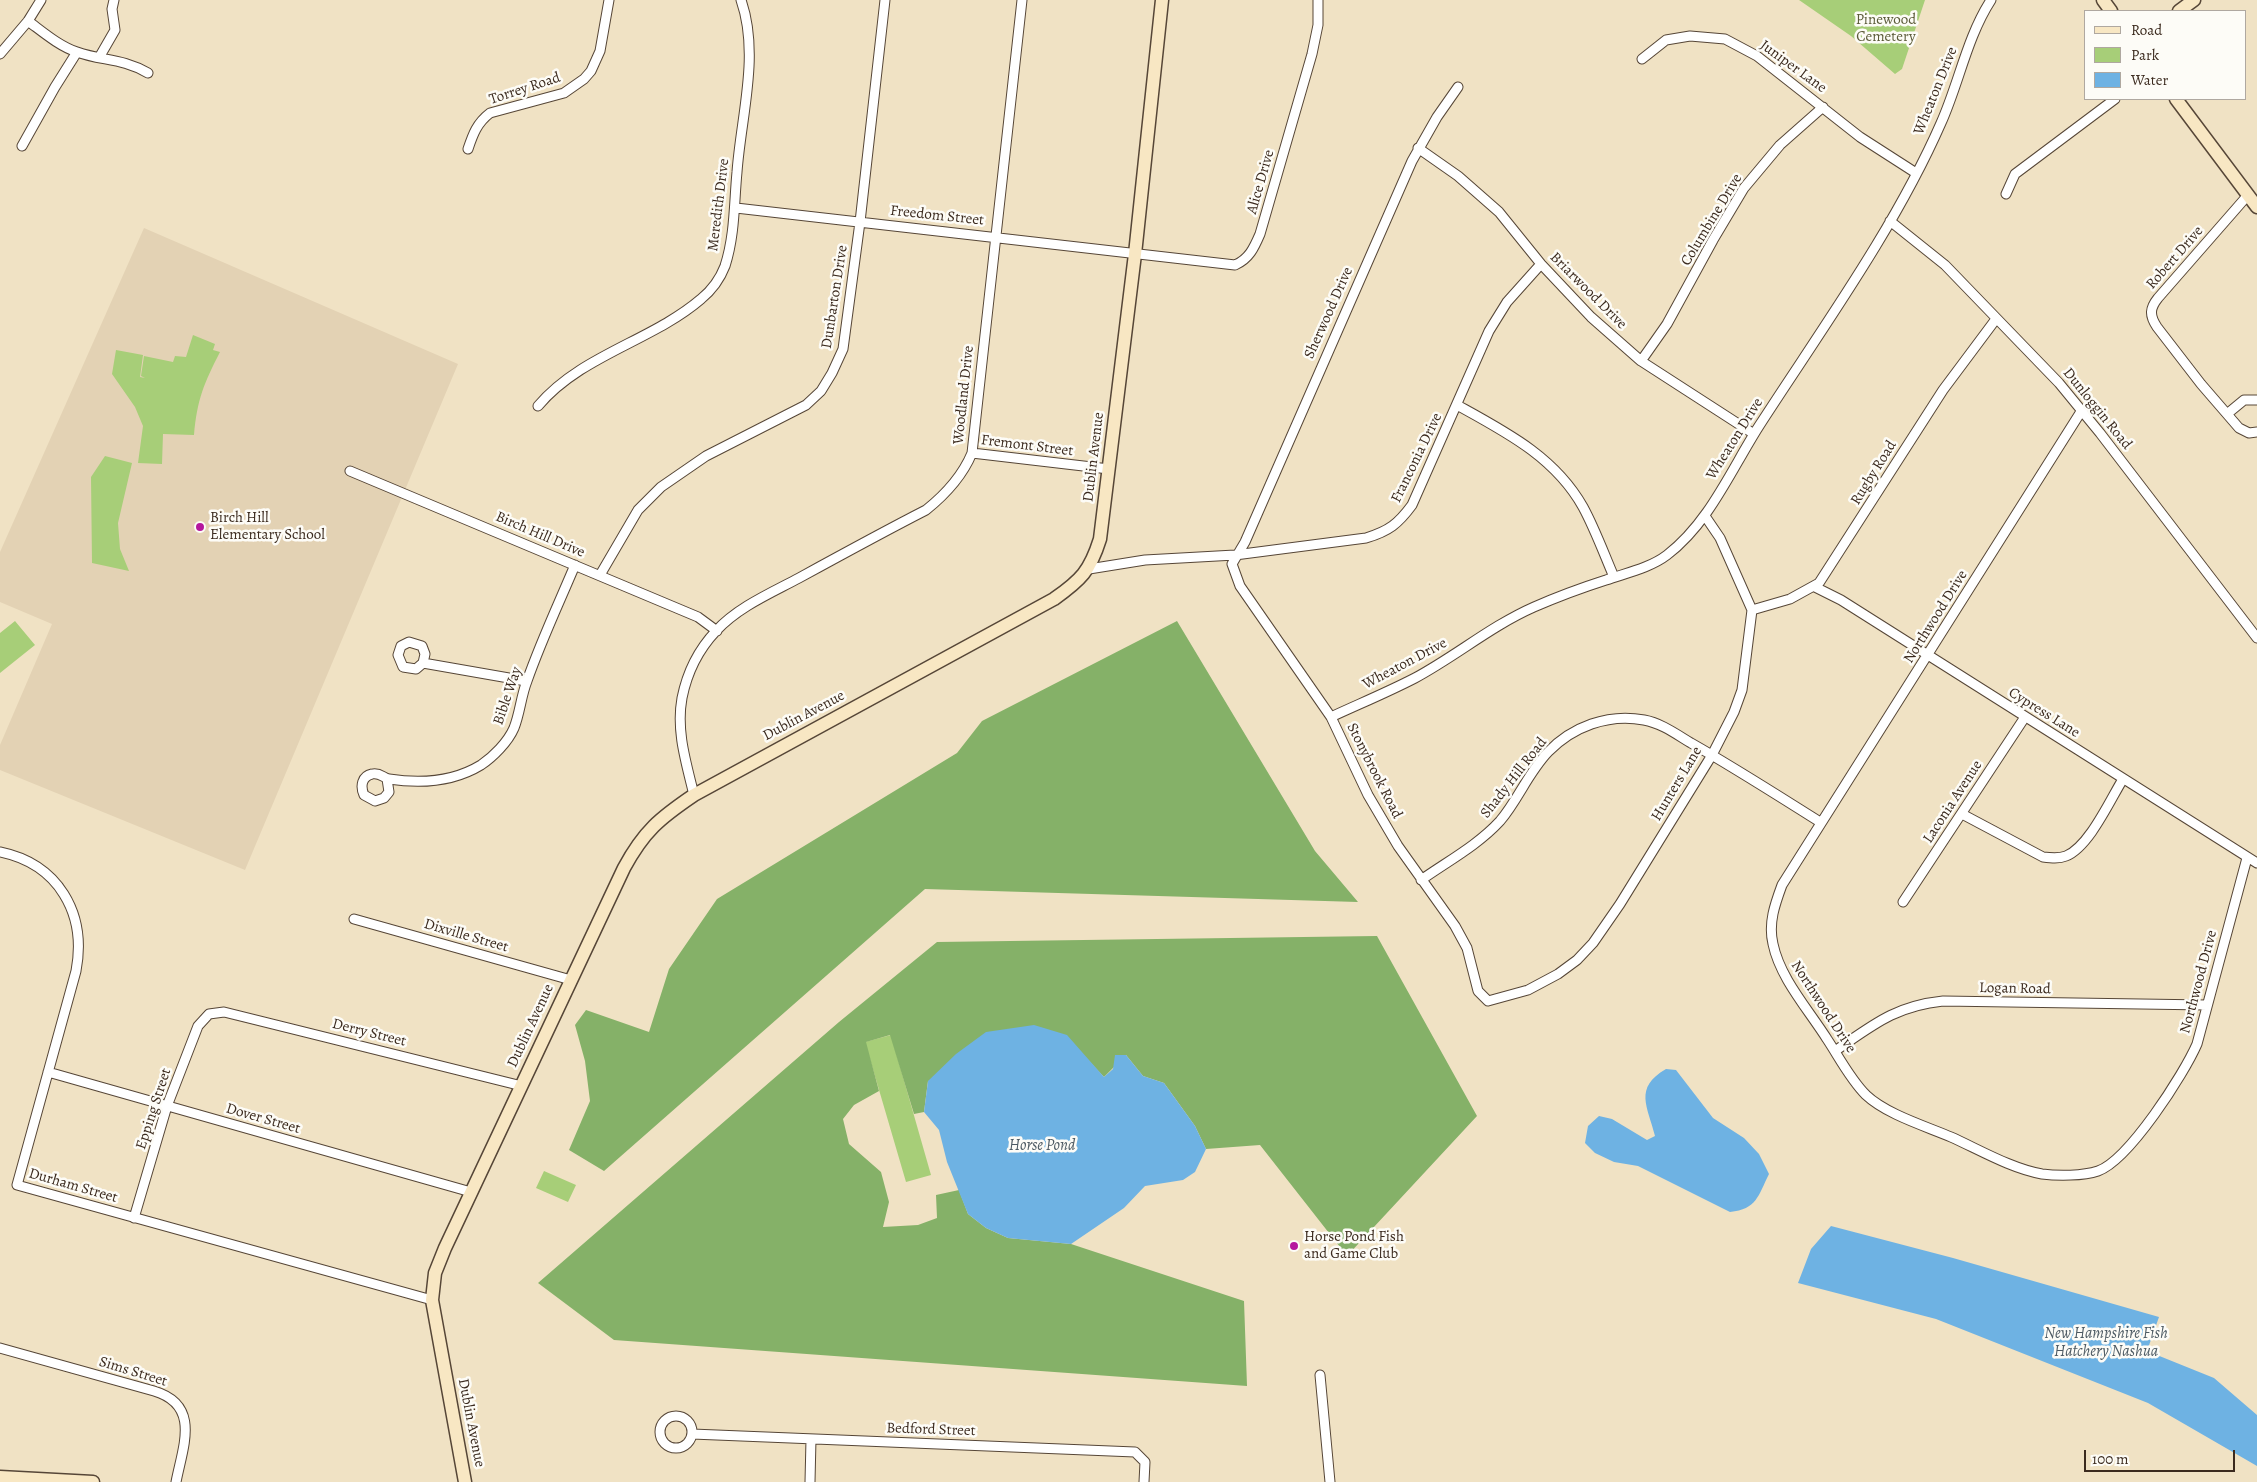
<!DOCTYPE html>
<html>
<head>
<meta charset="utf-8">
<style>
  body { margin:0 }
  #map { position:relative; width:2257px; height:1482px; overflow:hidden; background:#f0e2c4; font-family:Alegreya,serif }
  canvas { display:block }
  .legend { position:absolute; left:2084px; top:10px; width:162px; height:90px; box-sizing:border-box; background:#fdfcf7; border:1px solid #afa8a0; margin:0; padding:6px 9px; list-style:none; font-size:15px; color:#3b2a1e }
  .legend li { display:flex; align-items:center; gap:10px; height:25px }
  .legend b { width:25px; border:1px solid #afa8a0 }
  .scale { position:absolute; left:2084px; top:1450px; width:151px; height:22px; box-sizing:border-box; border:2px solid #3b2a1e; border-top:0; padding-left:6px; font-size:15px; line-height:18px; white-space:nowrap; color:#3b2a1e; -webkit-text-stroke:4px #fdfcf7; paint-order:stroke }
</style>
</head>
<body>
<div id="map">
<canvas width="2257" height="1482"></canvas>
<ul class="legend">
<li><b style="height:6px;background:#f8e7c3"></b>Road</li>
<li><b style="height:14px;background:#a7ce78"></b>Park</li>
<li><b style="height:14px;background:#6eb2e3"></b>Water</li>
</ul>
<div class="scale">100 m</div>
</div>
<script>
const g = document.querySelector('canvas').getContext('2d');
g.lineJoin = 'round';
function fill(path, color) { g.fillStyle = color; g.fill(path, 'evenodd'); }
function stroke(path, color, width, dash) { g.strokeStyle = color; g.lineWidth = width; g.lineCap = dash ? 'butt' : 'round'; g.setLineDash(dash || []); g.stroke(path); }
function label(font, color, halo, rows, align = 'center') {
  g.font = font + ' Alegreya,serif'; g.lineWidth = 5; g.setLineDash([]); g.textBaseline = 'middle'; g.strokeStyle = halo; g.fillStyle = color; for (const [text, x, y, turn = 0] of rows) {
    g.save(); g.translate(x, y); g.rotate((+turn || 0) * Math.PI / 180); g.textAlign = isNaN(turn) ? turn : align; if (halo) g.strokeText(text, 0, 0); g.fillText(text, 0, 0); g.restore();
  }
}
const built = new Path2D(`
  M144 228 458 364 245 870 0 770V745L52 624 0 602V552Z`);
const green = new Path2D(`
  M1799 0H1925L1902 69 1895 74 1851 36Z
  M193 335 215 344 213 350 220 352C204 383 197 400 194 435L163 434 162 464 138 463 143 426 135 407 112 374 116 350 143 355 140 377 145 378 141 376 144 356 173 362 175 356 186 357Z
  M105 456 132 463 118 523 120 549 129 571 92 563 91 477Z
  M15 621 35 645 0 673V633Z
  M891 1035 931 1175 906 1182 865 1042Z
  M544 1171 576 1185 568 1202 536 1188Z`);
const forest = new Path2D(`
  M1177 621 1315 851 1358 902 925 889 604 1171 569 1150 590 1101 585 1061 575 1025 586 1010 649 1032 669 969 717 899 957 753 982 721Z
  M1377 936 1477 1116 1347 1256 1260 1145 1206 1149 1195 1126 1164 1083 1143 1076 1126 1055 1104 1077 1087 1059 928 1081 924 1112 914 1114 890 1035 866 1042 879 1091 854 1105 843 1119 849 1144 881 1172 889 1202 883 1227 918 1225 937 1218 936 1195 959 1190 968 1214 986 1228 1008 1238 1071 1244 1244 1301 1247 1386 614 1340 538 1283 839 1022 937 942Z`);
const water = new Path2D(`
  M1034 1025 1067 1035 1104 1077 1113 1069 1115 1055H1126L1143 1076 1164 1083 1195 1126 1206 1149 1195 1172 1183 1180 1145 1186 1124 1208 1071 1244 1008 1238 986 1228 968 1214 947 1162 939 1130 924 1112 928 1081 956 1054 986 1032Z
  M1666 1069 1676 1070 1713 1118 1744 1138 1759 1154 1769 1174C1758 1196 1757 1209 1730 1212L1638 1166 1614 1162 1595 1153 1585 1143 1588 1126 1599 1116 1612 1119 1647 1140 1655 1136C1648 1107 1633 1088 1666 1069Z
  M1831 1226 1953 1258 2159 1317 2147 1351 2214 1378 2257 1415V1466L2148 1403 1936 1319 1798 1283 1811 1249Z`);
const street = new Path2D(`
  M28 21C43 32 59 46 77 52 102 61 122 58 148 73
  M0 54 28 21 41 0
  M100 56 115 30 112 9 114 0
  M1642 59 1666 40 1690 36 1725 39 1757 56 1860 137 1916 173
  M1458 87 1437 117 1412 161 1245 542 1232 564 1240 586 1331 717 1368 795 1398 846 1455 926 1467 948 1478 991 1488 1001 1528 990 1558 974 1577 960 1593 943 1620 904 1712 755 1734 712 1742 690 1752 610 1720 538 1705 516
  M22 146 55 87 77 52
  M1418 148 1458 176 1499 212 1541 264 1591 317 1641 361 1754 434
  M468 149C473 134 477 123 490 113L564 93 584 79 591 71 600 51 609 0
  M2006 194 2015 174 2115 99
  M2248 195 2158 298C2150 308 2149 315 2157 327L2201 384 2239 428 2249 433 2257 432
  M736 208 1235 265C1249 259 1254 248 1260 234L1312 54 1318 25V0
  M1890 221 1945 265 2059 383 2100 433 2257 638
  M1641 361 1667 324 1713 240 1744 188 1780 145 1823 107
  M1457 405C1506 432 1555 457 1583 507 1595 529 1604 554 1614 577
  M538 406C581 355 652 341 701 299 712 290 720 279 725 266 735 235 734 203 737 172 741 116 760 55 741 0
  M2082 410 1782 885C1775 904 1768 923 1773 944 1780 978 1808 1009 1827 1039 1839 1057 1850 1079 1866 1095 1886 1114 1925 1126 1951 1137 1978 1149 2012 1169 2042 1174 2058 1176 2083 1176 2098 1171 2129 1160 2184 1074 2197 1044L2247 858
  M2227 414 2244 400H2257
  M972 453 1109 469
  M350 471 698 617 717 631
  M1089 569 1145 560 1235 555 1366 538C1389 531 1398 524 1412 505L1489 331 1507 302 1541 264
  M600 575 638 510 661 487 706 456 806 405 821 391 832 373 843 349 860 222 885 0
  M1815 587 1841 600 2257 863
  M1752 610 1790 599 1819 583 1943 390 1996 319
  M423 663 416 669 403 667 398 655 401 646 409 642 422 646 425 654 423 663 526 681
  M1331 717C1359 704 1388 692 1415 678 1456 656 1491 626 1534 607 1557 597 1581 588 1606 580 1626 573 1650 568 1667 555 1709 523 1731 470 1759 426 1821 330 1895 228 1941 123 1959 83 1967 37 1991 0
  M387 779 389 792 384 798 375 801 364 795C360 786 362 776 372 774 380 772 383 778 389 779 421 784 453 782 481 765 493 757 508 742 514 728 520 713 521 696 527 681 541 641 559 603 575 565
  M694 795C686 762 676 731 682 698 687 673 699 649 716 631 738 607 771 593 799 578 841 555 883 532 926 510 946 494 962 477 972 453L1022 0
  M1962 814 2043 857C2051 858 2059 859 2066 856 2089 847 2110 800 2123 779
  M0 852C58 864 87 913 76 971L17 1185 432 1300
  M1421 880C1448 861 1478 845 1500 821 1518 800 1528 773 1548 752 1572 727 1608 713 1644 720 1661 723 1676 734 1691 743 1735 768 1777 795 1820 822
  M1903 902 2025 717
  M354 919 571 980
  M1835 1051C1873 1025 1895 1006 1943 1001L2207 1005
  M48 1072 471 1192
  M134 1218 167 1106 198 1026 209 1014 224 1012 522 1086
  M0 1348 154 1391C201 1405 183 1446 176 1482
  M1320 1375 1330 1482
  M660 1432a16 16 0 1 1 32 0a16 16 0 1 1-32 0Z
  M692 1434 1135 1452 1145 1462 1144 1482
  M810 1482 811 1439`);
const secondary = new Path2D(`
  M2103 0 2111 11
  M2179 11 2194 0
  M2176 99 2257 207
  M0 1477 93 1482
  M465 1482 432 1300 435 1273 445 1248 624 868C644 831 660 818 694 795L1054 599C1081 580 1090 571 1100 539L1135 254 1162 0`);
const markers = [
  [200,527,5,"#b5179e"],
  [1294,1246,5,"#b5179e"]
];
const parkNames = [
  ["Pinewood",1886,20],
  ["Cemetery",1886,37]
];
const streetNames = [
  ["Juniper Lane",1793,67,36],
  ["Torrey Road",525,89,-18],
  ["Wheaton Drive",1936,91,-68],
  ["Alice Drive",1261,182,-74],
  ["Meredith Drive",719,205,-83],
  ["Freedom Street",937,216,6],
  ["Columbine Drive",1712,220,-59],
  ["Robert Drive",2175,258,-49],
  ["Briarwood Drive",1588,291,45],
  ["Dunbarton Drive",835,297,-81],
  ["Sherwood Drive",1329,313,-66],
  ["Woodland Drive",964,395,-84],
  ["Dunloggin Road",2097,409,51],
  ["Wheaton Drive",1735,439,-58],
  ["Fremont Street",1027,446,7],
  ["Dublin Avenue",1094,457,-83],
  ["Franconia Drive",1417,458,-64],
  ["Rugby Road",1874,473,-58],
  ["Birch Hill Drive",540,535,23],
  ["Northwood Drive",1936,617,-58],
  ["Wheaton Drive",1405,664,-28],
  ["Bible Way",508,696,-71],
  ["Cypress Lane",2044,713,32],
  ["Dublin Avenue",804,716,-28],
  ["Stonybrook Road",1374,771,63],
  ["Shady Hill Road",1514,778,-52],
  ["Hunters Lane",1677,784,-59],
  ["Laconia Avenue",1953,802,-57],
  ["Dixville Street",466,936,16],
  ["Northwood Drive",2199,982,-75],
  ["Logan Road",2015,989,1],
  ["Northwood Drive",1823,1007,57],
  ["Dublin Avenue",531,1026,-65],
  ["Derry Street",369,1033,14],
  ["Epping Street",154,1109,-72],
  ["Dover Street",263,1119,16],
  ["Durham Street",73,1186,16],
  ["Sims Street",133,1372,17],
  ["Dublin Avenue",471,1423,79],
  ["Bedford Street",931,1430,2]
];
const poiNames = [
  ["Birch Hill",210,518],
  ["Elementary School",210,535],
  ["Horse Pond Fish",1304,1237],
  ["and Game Club",1304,1254]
];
const waterNames = [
  ["Horse Pond",1042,1146],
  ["New Hampshire Fish",2106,1334],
  ["Hatchery Nashua",2106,1352]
];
fill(built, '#e3d2b4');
fill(green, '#a7ce78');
fill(forest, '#85b168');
fill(water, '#6eb2e3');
stroke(street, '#564637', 11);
stroke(secondary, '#564637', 15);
stroke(street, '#fff', 9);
stroke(secondary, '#f8e7c3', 12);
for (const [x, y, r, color] of markers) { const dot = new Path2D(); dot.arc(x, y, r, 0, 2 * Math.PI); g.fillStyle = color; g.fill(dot); stroke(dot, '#fdfcf7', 2); }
label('15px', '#5b5b39', '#fdfcf7', parkNames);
label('15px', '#3b2a1e', '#fdfcf7', streetNames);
label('15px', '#3b2a1e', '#fdfcf7', poiNames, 'left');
label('italic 16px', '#4d5a63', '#fdfcf7', waterNames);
</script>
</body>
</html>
